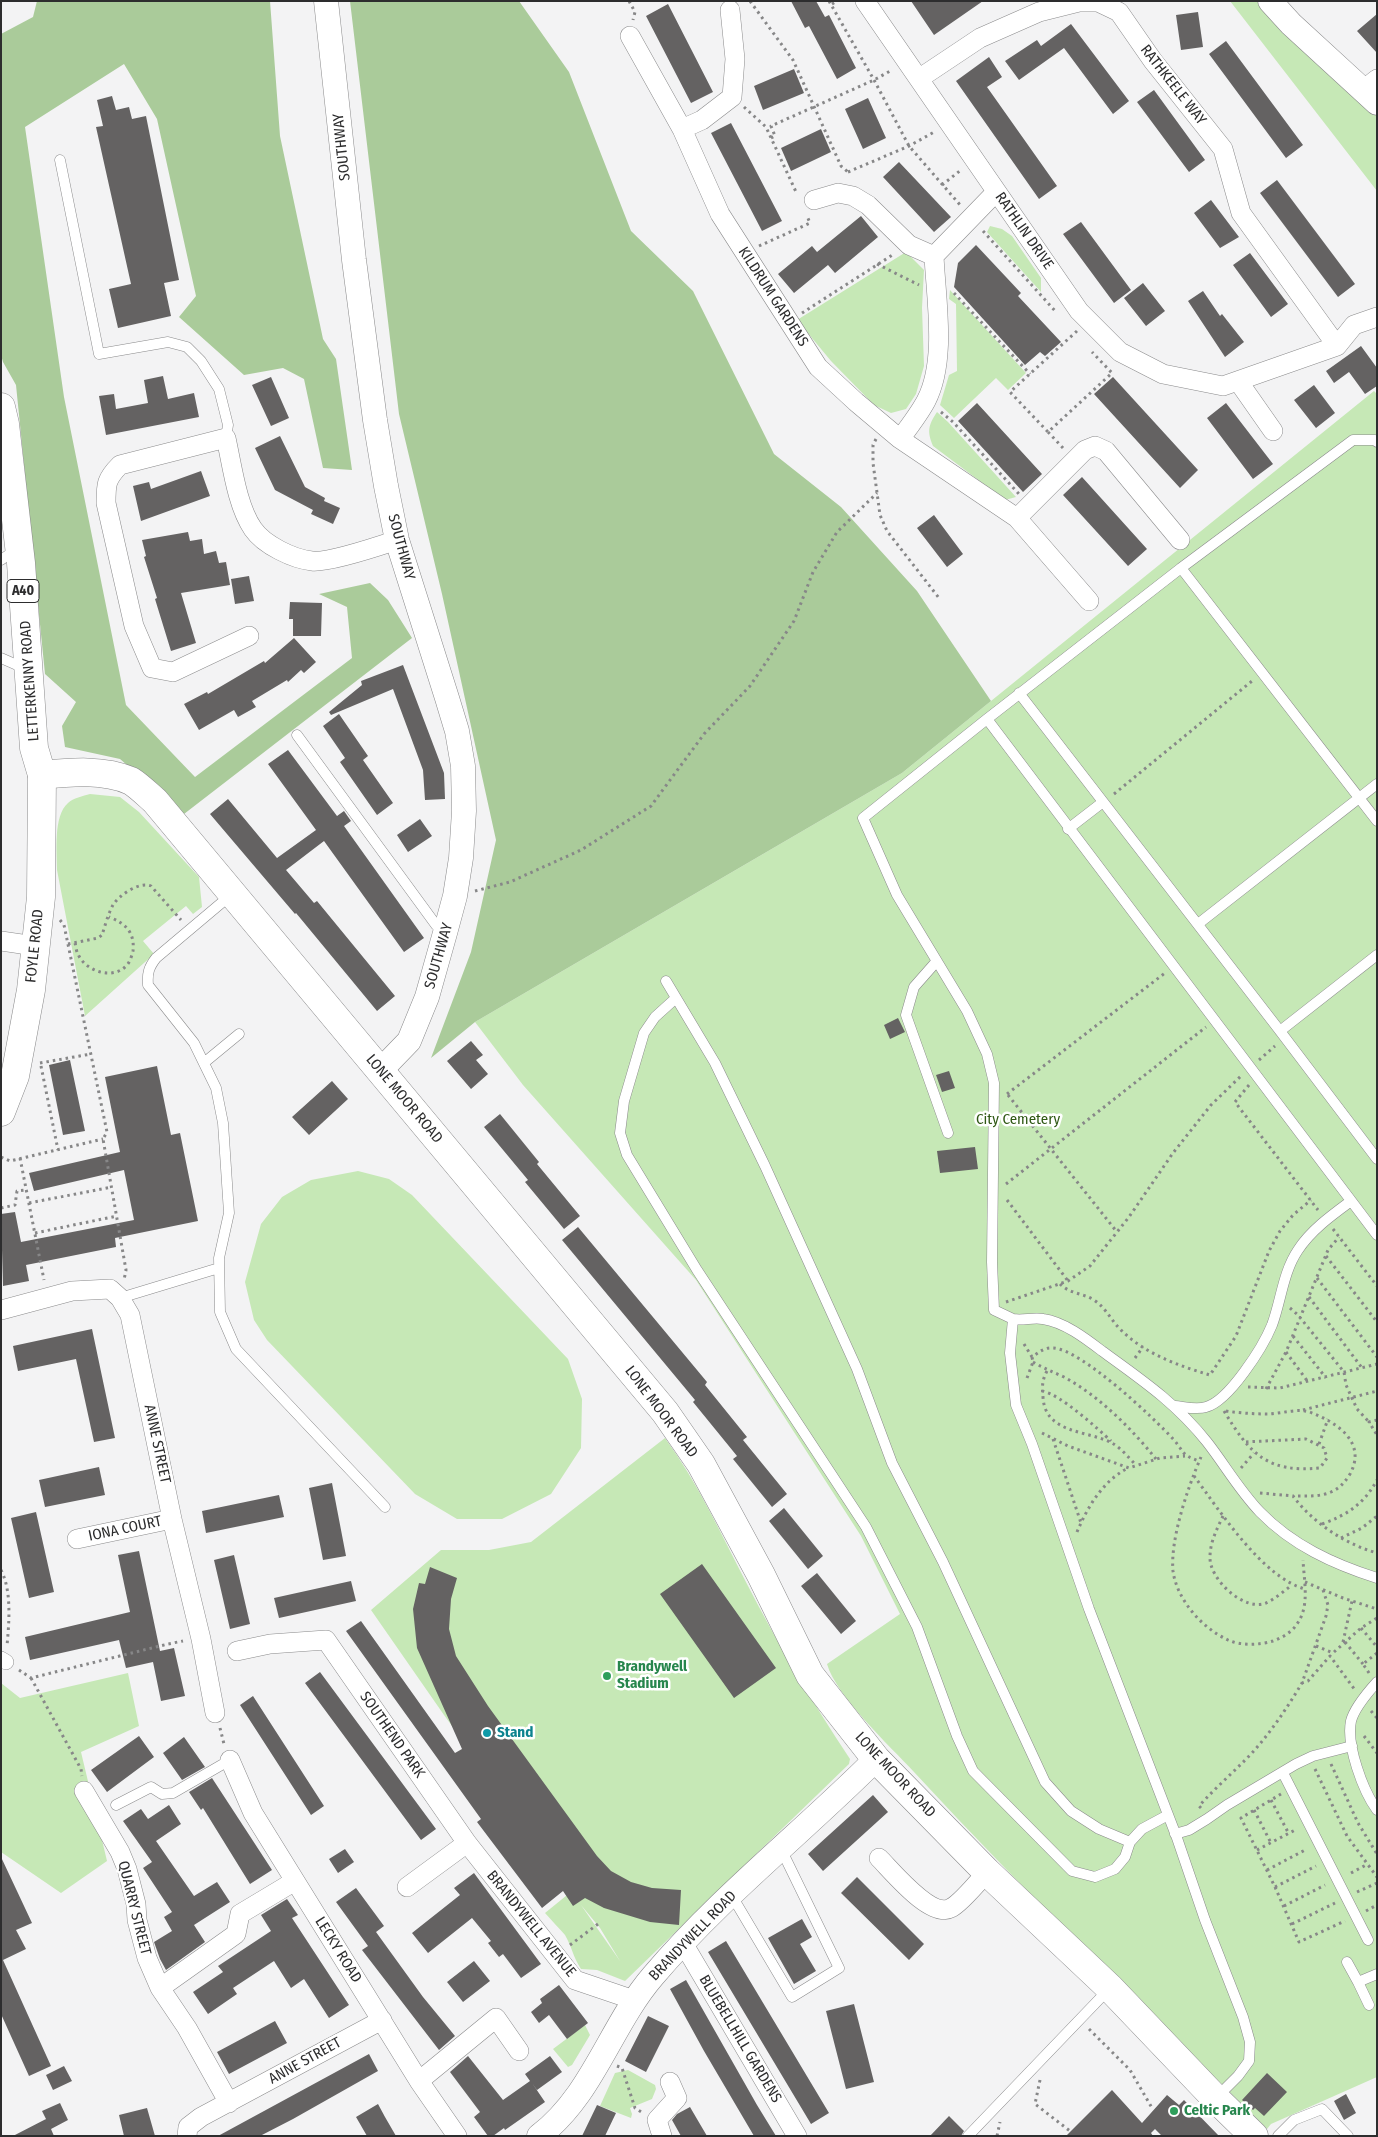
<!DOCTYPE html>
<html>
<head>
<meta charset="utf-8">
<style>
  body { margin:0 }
  #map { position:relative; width:1378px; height:2137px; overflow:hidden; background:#f3f3f4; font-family:"Fira Sans Condensed",sans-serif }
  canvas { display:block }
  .frame { position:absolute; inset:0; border:2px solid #2d2d2e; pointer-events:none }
</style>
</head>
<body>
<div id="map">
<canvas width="1378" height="2137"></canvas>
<div class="frame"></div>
</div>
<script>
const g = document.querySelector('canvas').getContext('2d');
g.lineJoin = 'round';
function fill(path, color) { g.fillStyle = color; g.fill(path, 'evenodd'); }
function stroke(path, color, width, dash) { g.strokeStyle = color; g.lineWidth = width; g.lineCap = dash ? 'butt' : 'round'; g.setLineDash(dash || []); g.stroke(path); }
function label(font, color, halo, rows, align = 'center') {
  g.font = font + ' "Fira Sans Condensed",sans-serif'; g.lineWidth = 5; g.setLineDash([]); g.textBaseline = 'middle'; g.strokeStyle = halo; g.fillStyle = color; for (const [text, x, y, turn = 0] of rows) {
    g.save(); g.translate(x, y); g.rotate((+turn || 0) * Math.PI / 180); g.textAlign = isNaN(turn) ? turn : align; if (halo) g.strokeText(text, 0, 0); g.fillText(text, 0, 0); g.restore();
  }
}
const green = new Path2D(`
  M1230 1H1259L1377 114V191Z
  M990 226 1002 229 1012 236 1041 278V292L987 232Z
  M906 252 924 270 922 308 924 366 916 394 906 409 891 413 874 405 831 361 797 320Z
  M950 290 1026 373 1008 390 996 378 954 418 940 405 949 375 957 371 956 304 949 299Z
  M1374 391 1377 394V2077L1271 2124 1267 2129C1148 2011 1027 1895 914 1772 890 1746 836 1696 827 1664L900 1614 861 1536 696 1280 523 1085 475 1022 902 773Z
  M937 412 948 422 1016 497 1005 500 933 446C927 431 928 426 937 412Z
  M90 794 120 797 139 812 199 877 202 907 193 914 186 906 143 941 154 954 85 1016 57 870C57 852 53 816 68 803 73 798 83 796 90 794Z
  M358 1171 389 1179 412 1195 568 1359 582 1399 581 1448 551 1494 502 1519H457L415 1494 267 1340 254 1320 245 1282 261 1224 282 1197 311 1180Z
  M665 1438C698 1483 721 1534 747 1584 778 1644 812 1702 850 1759L849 1764 625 1981 597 1970 581 1969C573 1957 572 1947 565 1935 559 1928 552 1921 545 1913L572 1891 444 1715 371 1610 441 1550H489L531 1542ZM581 1905 600 1928 620 1961Z
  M128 1673 139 1726 81 1752 107 1861 61 1893 1 1852V1683L20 1698Z
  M585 2025 590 2035 572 2065 568 2067 553 2049Z
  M628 2070 655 2085 656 2089 652 2099 630 2108 632 2114 631 2118 600 2106 615 2073Z`);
const forest = new Path2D(`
  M37 1H270L280 136 323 339 336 359 352 470 323 468 304 379 283 368 244 375 179 317 196 296 157 119 124 64 25 127 64 397 126 705 195 777 352 658 347 607 319 594 370 583 388 600 412 638 184 814 120 759 65 747 62 726 76 702 45 674 16 385 3 362 1 355V34L33 17Z
  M350 1H519L569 72 631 231 693 291 774 454 841 507 917 591 991 701 902 773 475 1022 431 1058 471 952 496 840 442 594 399 414Z`);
const building = new Path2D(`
  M791 1H816L825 17 829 15 856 68 837 79 809 26 805 28Z
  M911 1H983L934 35Z
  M668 4 713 92 691 103 646 16Z
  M1198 12 1203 47 1181 50 1176 15Z
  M1377 14V53L1357 31Z
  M1071 24 1129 101 1113 114 1064 48 1019 80 1005 61 1037 40 1041 46Z
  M1226 41 1303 145 1286 158 1209 54Z
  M989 57 1002 77 987 87 1057 186 1039 199 956 81Z
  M794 69 804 93 763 110 754 86Z
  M1154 90 1205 160 1189 172 1137 102Z
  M112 96 116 110 129 107 132 119 146 116 179 280 164 283 171 316 118 328 109 289 131 284 96 127 103 126 97 100Z
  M868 98 886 138 863 149 845 109Z
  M731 123 782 221 762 231 711 133Z
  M821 129 831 152 791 171 781 148Z
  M899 162 951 217 934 232 883 177Z
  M1277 180 1355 284 1338 297 1260 193Z
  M1211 200 1239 237 1220 248 1194 213Z
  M861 216 878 237 835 273 828 265 794 293 778 274 812 246 817 252Z
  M1081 222 1131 290 1114 303 1063 234Z
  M976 245 1021 293 1018 296 1061 342 1045 356 1040 352 1025 365 954 287 958 263Z
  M1250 253 1288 304 1271 317 1233 265Z
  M1143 283 1165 311 1146 326 1124 298Z
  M1203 291 1220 316 1222 314 1244 342 1225 357 1188 301Z
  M1361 346 1377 368V386L1365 394 1349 372 1334 383 1326 371Z
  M163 376 168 399 194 393 199 417 106 435 99 396 114 394 116 409 148 403 144 380Z
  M271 377 289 418 271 426 252 385Z
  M1113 377 1198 470 1180 488 1094 394Z
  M1314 385 1335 413 1316 428 1294 400Z
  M977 403 1042 474 1023 492 958 421Z
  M1226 403 1273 464 1253 479 1207 418Z
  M280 436 305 487 325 498 324 501 340 508 333 524 311 514 313 510 275 490 255 448Z
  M201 471 210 496 141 521 133 486 149 482 151 489Z
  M1082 477 1147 549 1128 566 1063 495Z
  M934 515 963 554 947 567 917 528Z
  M188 532 190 541 202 539 204 554 216 551 219 563 226 562 230 585 181 593 196 643 171 651 155 599 157 598 144 557 146 556 142 540Z
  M249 576 254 601 235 604 231 579Z
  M290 602 322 603 321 636H293V619H289Z
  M294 638 316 662 304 673 301 670 288 682 287 680 252 701 256 707 238 717 234 710 199 730 184 704 207 692 208 694 264 661 265 663Z
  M403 665 444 773 445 799 425 800 423 770 393 689 331 715 329 712 362 685 361 681Z
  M339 714 368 756 363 760 393 803 377 815 340 762 345 758 323 726Z
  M288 750 337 816 344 811 351 821 344 826 424 938 404 952 324 841 286 870 314 903 317 901 395 996 377 1011 296 913 295 914 210 814 228 799 277 858 316 830 268 764Z
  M420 819 432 836 408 852 397 835Z
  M898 1018 905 1032 890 1039 884 1025Z
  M471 1041 483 1055 476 1060 488 1074 471 1089 447 1061Z
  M70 1060 85 1131 63 1135 49 1065Z
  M157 1066 171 1135 180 1133 198 1221 115 1238 116 1247 26 1265 29 1281 3 1286 1 1214 15 1212 21 1242 134 1220 124 1170 34 1191 29 1173 120 1152 105 1077Z
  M949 1071 955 1088 942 1092 936 1075Z
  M332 1081 348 1099 309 1135 292 1117Z
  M500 1114 539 1162 537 1164 580 1216 564 1229 525 1182 528 1180 484 1127Z
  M975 1147 978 1169 940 1173 937 1151Z
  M578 1227 707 1382 705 1385 747 1437 743 1440 787 1494 772 1507 733 1459 737 1456 693 1402 695 1400 562 1240Z
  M92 1329 115 1438 94 1442 76 1359 18 1371 13 1346Z
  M99 1467 105 1495 45 1507 39 1480Z
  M332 1483 346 1556 323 1560 309 1488Z
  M279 1495 284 1517 206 1533 202 1511Z
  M784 1508 823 1556 808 1569 769 1521Z
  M36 1512 54 1592 29 1598 11 1518Z
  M139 1551 160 1651 174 1648 185 1696 161 1701 153 1662 126 1668 119 1640 30 1660 25 1637 130 1612 118 1555Z
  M234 1555 250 1624 230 1629 214 1560Z
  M702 1564 776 1668 734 1698 660 1594Z
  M430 1567 457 1578 451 1599 449 1629 456 1656 488 1706 597 1856 611 1871 631 1882 652 1888 681 1890 679 1925 650 1922 604 1908 585 1898 573 1906 563 1891 542 1908 477 1822 481 1819 346 1631 361 1621 455 1753 462 1749 417 1648 413 1609 419 1583 425 1584Z
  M817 1573 856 1621 841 1634 801 1586Z
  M351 1581 356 1601 279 1618 274 1598Z
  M320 1672 436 1829 421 1840 305 1683Z
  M253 1696 324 1806 311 1815 240 1705Z
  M139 1736 154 1757 107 1792 91 1770Z
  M184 1737 205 1767 182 1780 163 1753Z
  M212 1778 272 1870 250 1884 203 1808 201 1810 189 1792Z
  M873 1795 888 1812 823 1871 808 1854Z
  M169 1805 181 1824 156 1841 194 1896 217 1882 230 1902 194 1925 205 1942 166 1970 160 1959 154 1942 172 1931 164 1917 172 1912 143 1868 152 1862 123 1821 141 1809 148 1819Z
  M345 1849 354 1862 338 1873 329 1859Z
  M1 1857 32 1923 16 1930 26 1949 3 1960 51 2066 29 2076 1 2014Z
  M474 1873 541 1964 521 1978 503 1954 499 1957 488 1943 491 1941 472 1918 428 1953 412 1933 460 1895 454 1888Z
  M857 1877 924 1944 909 1960 841 1893Z
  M356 1888 384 1926 376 1932 423 1997 455 2036 439 2050 362 1950 368 1946 336 1902Z
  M287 1899 298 1915 292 1918 349 2005 329 2018 304 1979 291 1988 274 1961 233 1988 237 1994 208 2014 193 1992 223 1972 218 1966 271 1931 261 1915Z
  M802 1919 812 1937 800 1944 816 1971 794 1984 768 1938Z
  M726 1941 829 2113 811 2124 708 1952Z
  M474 1961 490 1981 463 2002 447 1982Z
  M686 1980 757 2105 776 2136H754L704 2051 670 1989Z
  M559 1985 588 2023 567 2039 549 2015 539 2023 531 2012 542 2003 540 1999Z
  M854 2004 874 2082 846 2089 826 2011Z
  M648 2016 669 2026 646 2072 625 2061Z
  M275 2021 287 2043 229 2074 217 2052Z
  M369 2054 378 2071 293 2119 260 2136H218Z
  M468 2056 503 2100 530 2081 525 2074 550 2056 562 2072 537 2090 532 2083 545 2102 505 2130 504 2128 493 2136H488L474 2117 480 2112 450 2072Z
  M64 2066 72 2081 53 2090 46 2075Z
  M1267 2073 1287 2092 1264 2116 1255 2108 1253 2110 1242 2100Z
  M1112 2090 1142 2123 1167 2095 1179 2105 1184 2100 1219 2136H1162L1155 2129 1151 2133 1153 2136H1066Z
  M1346 2094 1356 2113 1344 2120 1334 2101Z
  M60 2103 68 2120 51 2129 54 2136H13L46 2119 50 2127 42 2111Z
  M378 2104 385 2117 396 2136H367L356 2117Z
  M597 2105 616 2113 605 2136H582Z
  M690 2107 697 2119 707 2136H681L672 2120 677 2114Z
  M147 2108 155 2136H124L119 2115Z
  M949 2116 964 2131 961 2136H930Z`);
const path = new Path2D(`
  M629 1 635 12 633 20
  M750 1 793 60 841 166 848 172
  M829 1 874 80 909 146 961 206
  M832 4 837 1
  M744 107 766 127 797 194
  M771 138 775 136 771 126 874 80 892 70
  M848 172 909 146 936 131
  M942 185 961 170
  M983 231 1056 312
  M759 246 810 223 807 216
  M877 264 919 285
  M954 293 1030 374
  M802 313 894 254
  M1077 331 1010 392 1048 432 1112 373 1092 352
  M941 412 953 422 1019 494
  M1048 432 1063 448
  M876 439 873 445V463L880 515 887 531 939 598
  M1114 794 1252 681
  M475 891 510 882 581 850 651 806 704 734 750 686 794 621 813 572 837 532 877 493
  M60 920 64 925 107 1132 103 1139 126 1270 124 1280
  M75 943C76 946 76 951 78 954 85 971 113 981 127 965 130 962 132 955 133 951 135 932 125 923 109 917
  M68 944 98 938 102 935C105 926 108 914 113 905 119 895 140 881 151 886L181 920
  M1259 1060 1275 1046
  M40 1063 91 1054
  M41 1066 58 1150
  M1249 1085 1235 1102 1318 1210
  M1007 1094 1165 973
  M1008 1095 1117 1232
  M1 1157 10 1161 103 1139
  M20 1158 44 1280
  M1006 1184 1206 1027
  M1007 1200 1068 1281
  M29 1203 112 1187
  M1 1208 15 1205 17 1191 26 1190
  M1333 1229 1377 1286
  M35 1233 117 1216
  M1326 1256 1377 1322
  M1317 1278 1377 1357
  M1060 1284C1070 1294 1083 1293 1094 1300 1106 1308 1111 1320 1120 1329 1143 1353 1179 1366 1210 1375L1236 1336 1269 1251 1280 1231 1293 1215 1311 1200
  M1309 1297 1362 1368
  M1006 1302 1068 1281 1090 1266 1129 1217 1173 1153 1211 1105 1241 1076
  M1290 1308 1298 1315 1344 1372 1346 1385 1357 1409 1369 1422
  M1293 1336 1326 1378
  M1024 1344 1032 1357C1039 1352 1045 1347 1053 1348 1081 1349 1154 1418 1174 1440 1186 1454 1180 1454 1199 1461
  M1286 1352 1308 1382
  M1135 1358 1143 1347
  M1033 1362C1043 1368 1053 1372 1064 1377 1099 1396 1131 1428 1156 1459
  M1047 1371C1042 1380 1042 1387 1043 1397 1045 1434 1087 1430 1112 1443 1121 1448 1129 1458 1135 1464
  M1027 1378 1033 1362 1032 1357
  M1248 1387 1280 1388 1377 1364
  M1266 1389 1286 1352 1328 1250 1339 1237
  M1042 1391C1060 1394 1097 1428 1111 1441
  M1303 1410 1377 1391
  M1224 1411C1250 1454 1267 1473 1320 1468L1327 1458 1324 1448 1306 1439 1244 1442
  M1226 1411C1239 1413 1253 1414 1267 1414 1282 1414 1299 1407 1312 1413 1338 1423 1367 1443 1350 1474 1345 1482 1340 1488 1331 1492 1320 1497 1306 1496 1293 1496
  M1377 1420 1369 1422 1377 1435
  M1042 1433 1068 1446 1129 1468 1160 1458 1185 1456
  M1053 1439 1081 1523
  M1319 1444 1328 1419
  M1201 1457C1188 1487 1170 1539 1173 1571 1177 1600 1202 1628 1228 1640 1241 1646 1260 1645 1273 1641 1282 1638 1292 1632 1297 1624 1310 1606 1304 1581 1303 1560
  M1241 1468 1254 1453
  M1194 1476C1220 1511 1262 1577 1305 1589
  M1260 1493 1293 1496C1313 1523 1345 1544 1377 1553
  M1223 1516C1217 1529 1210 1542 1210 1557 1209 1579 1244 1612 1266 1603 1275 1599 1284 1591 1292 1585
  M1322 1524C1347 1515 1364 1504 1377 1480
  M1077 1532C1088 1506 1103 1481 1128 1468
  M1341 1538 1362 1528 1377 1516
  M1 1570C12 1591 9 1623 7 1646
  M1305 1582 1343 1598 1377 1609
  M1323 1590 1328 1605 1326 1616 1302 1683 1308 1681 1330 1656 1355 1690
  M1361 1628 1377 1647
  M1343 1642 1352 1601
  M1345 1642 1363 1664
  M1316 1646 1333 1653
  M1334 1652 1361 1628 1377 1618
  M19 1670 31 1678 168 1644 183 1641
  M1369 1673 1363 1664 1377 1653
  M31 1678 81 1769 82 1776
  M1371 1711 1377 1718
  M220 1728 224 1744
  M1364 1736 1377 1753
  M1331 1764 1358 1823 1377 1854
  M1315 1769 1347 1836 1377 1877
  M1281 1794 1241 1818 1275 1887 1316 1866
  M1271 1800 1289 1834
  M1201 1808 1199 1806C1216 1787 1235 1771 1252 1753 1271 1732 1287 1708 1302 1683
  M1254 1810 1271 1843
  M1257 1850 1297 1829
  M1267 1870 1307 1849
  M1351 1873 1366 1865
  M1275 1887 1299 1942 1345 1921
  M1357 1892 1377 1883
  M1284 1906 1325 1885
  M1366 1911 1377 1905
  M1292 1924 1335 1903
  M570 1945 598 1924
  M1089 2029 1130 2070 1152 2108
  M617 2066 622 2068 635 2108 643 2113
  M1040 2080 1035 2104 1070 2131
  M997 2136 1000 2122`);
const service = new Path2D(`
  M60 160 99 354 168 342 187 347 201 361 219 389 228 425 226 438
  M1 560 17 549
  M1181 568 1353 440H1375L1377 442
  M1 658 26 669
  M1019 693 1280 1031 1377 1159
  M987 719 863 818 897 895 967 1011 987 1054 994 1083 992 1262 994 1310 1013 1319
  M297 735 436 925 445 933
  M1377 821 1181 568 987 719 1377 1235
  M1068 829 1103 802
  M232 894 156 958C149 967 147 973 148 985L194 1043 216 1088 223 1123 229 1213 219 1258 220 1312 236 1349 385 1507
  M1198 924 1377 784
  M936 962 914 987 906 1015 948 1133
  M666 981 715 1063 765 1166 857 1369 892 1463 943 1562 1045 1782 1071 1811 1099 1829 1130 1842
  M676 998 655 1017 644 1033 624 1101 620 1133 627 1155 697 1270 866 1527 917 1627 957 1736 973 1771 1072 1871 1095 1877 1115 1869 1125 1857 1130 1842 1142 1829 1168 1815
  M1280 1031 1377 955
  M205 1062 239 1034
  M120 1298 219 1268
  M1175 1406C1185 1407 1197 1410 1206 1407 1229 1401 1263 1347 1272 1325 1281 1301 1283 1272 1298 1250 1311 1230 1332 1215 1351 1201
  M1377 1682C1368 1692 1354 1709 1351 1721 1346 1745 1363 1791 1377 1810
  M1283 1773 1368 1940
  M116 1805 151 1787 162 1794 173 1793 230 1760
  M1175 1834 1189 1830 1207 1819 1227 1805 1296 1764 1313 1756 1352 1746
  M732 1896 792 1997 839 1968 781 1849
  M1347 1962 1358 1982
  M1369 2005 1358 1982 1377 1974
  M1216 2098 1238 2076 1249 2061 1250 2042 1243 2017 1205 1920 1177 1838 1089 1609 1032 1444 1016 1405 1010 1353 1013 1319C1023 1321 1033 1317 1043 1319 1064 1322 1085 1338 1102 1351 1142 1380 1176 1403 1207 1442 1225 1465 1239 1490 1260 1512 1292 1545 1333 1564 1377 1578
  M968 2136 1109 1989
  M1278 2136 1294 2120 1322 2109 1348 2136`);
const pedestrian = new Path2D(`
  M1 1659 6 1662`);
const minor = new Path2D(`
  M865 1 1079 311 1120 352 1163 374 1223 386 1337 346 1354 325 1377 317
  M630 36 682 129 720 214 818 367 856 402 900 439 1017 518 1089 601
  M920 78 980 38 1039 12 1079 2H1098L1119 12 1153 61 1223 149 1241 213 1337 346
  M1363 90 1377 79
  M682 129 702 120 732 97 735 59 730 10
  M814 200 838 193 853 196 868 205 909 245 934 256C936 299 947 361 926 401 919 414 909 427 900 439
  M934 256 996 192
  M1238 381 1273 431
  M1017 518 1085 450 1095 446 1106 451 1180 540
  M249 636 173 672 152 668 134 626 106 503C106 484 106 479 120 465L226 438C232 465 237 506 253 529 264 545 293 559 312 561 329 563 379 546 397 540
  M1 941 35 946
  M1 1310 72 1291 110 1289 120 1298 130 1315 172 1519 201 1639 215 1713
  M77 1539 172 1519
  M237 1651 270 1644 326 1640 467 1843 575 1980 634 2000
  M230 1760 253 1813 419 2081 457 2136
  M84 1791 120 1852 127 1869 136 1904 137 1920 147 1958 160 1988 187 2028 229 2103
  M879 1858C893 1872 931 1919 951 1908 961 1903 979 1881 987 1872
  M407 1887 467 1843
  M683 1943 797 2136
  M160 1988 236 1934 240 1914 295 1881
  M419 2081 496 2018 519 2051
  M187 2136 188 2127 201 2117 382 2020
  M662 2136 657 2120 677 2098 670 2082`);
const tertiary = new Path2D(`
  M326 1 354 260 375 420 386 486 397 540 447 698 457 731 463 766 464 811 461 858 455 896 445 933 427 997 409 1041 380 1071
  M1270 1 1291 24 1377 103
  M539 2136C593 2095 610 2026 653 1976 720 1897 803 1832 876 1759`);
const secondary = new Path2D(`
  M42 775C71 772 104 769 131 781 139 786 147 794 155 801L665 1412 701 1464 761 1575 810 1675 876 1759 987 1872 1110 1988 1215 2098 1254 2136`);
const primary = new Path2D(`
  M1 407 5 424 21 563 34 748 42 775 41 897 31 990 15 1076 1 1112`);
const markers = [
  [607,1676,5,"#2e9e5b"],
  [487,1733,5,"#0f9aa8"],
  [1174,2111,5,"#2e9e5b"]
];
const shields = [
  [23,591,32]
];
const shieldNames = [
  ["A40",23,591]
];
const streetNames = [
  ["RATHKEELE WAY",1173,85,52],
  ["SOUTHWAY",342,147,-96],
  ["RATHLIN DRIVE",1024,231,55],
  ["KILDRUM GARDENS",773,297,57],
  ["SOUTHWAY",401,547,75],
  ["LETTERKENNY ROAD",30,681,-94],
  ["FOYLE ROAD",35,946,-84],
  ["SOUTHWAY",439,956,-74],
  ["LONE MOOR ROAD",404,1099,50],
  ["LONE MOOR ROAD",661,1412,53],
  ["ANNE STREET",157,1444,78],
  ["IONA COURT",125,1529,-12],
  ["SOUTHEND PARK",392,1735,55],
  ["LONE MOOR ROAD",895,1775,47],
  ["QUARRY STREET",134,1908,76],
  ["BRANDYWELL AVENUE",531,1924,51],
  ["BRANDYWELL ROAD",693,1936,-46],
  ["LECKY ROAD",338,1950,58],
  ["BLUEBELLHILL GARDENS",740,2039,59],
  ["ANNE STREET",305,2061,-29]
];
const parkNames = [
  ["City Cemetery",1018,1120]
];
const leisureNames = [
  ["Brandywell",617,1667],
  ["Stadium",617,1684],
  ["Celtic Park",1184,2111]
];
const cultureNames = [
  ["Stand",497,1733]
];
fill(green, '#c6e8b6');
fill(forest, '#aacb9a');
fill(building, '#646262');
stroke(service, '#8a8a8b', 11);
stroke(pedestrian, '#8a8a8b', 16);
stroke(minor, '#8a8a8b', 20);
stroke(tertiary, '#8a8a8b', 25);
stroke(secondary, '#8a8a8b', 29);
stroke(primary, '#8a8a8b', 29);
stroke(path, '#878788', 3, [2.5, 4]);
stroke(service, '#fff', 10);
stroke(pedestrian, '#fff', 15);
stroke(minor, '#fff', 19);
stroke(tertiary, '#fff', 24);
stroke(secondary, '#fff', 28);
stroke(primary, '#fff', 28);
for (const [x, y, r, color] of markers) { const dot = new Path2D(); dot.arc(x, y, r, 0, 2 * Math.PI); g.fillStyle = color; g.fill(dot); stroke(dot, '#fff', 2); }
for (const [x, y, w] of shields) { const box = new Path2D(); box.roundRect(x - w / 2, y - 11.5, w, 23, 4); g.fillStyle = '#fff'; g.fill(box); stroke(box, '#2d2d2e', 1); }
label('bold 14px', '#2d2d2e', null, shieldNames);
label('15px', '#2d2d2e', '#fff', streetNames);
label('15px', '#2f5814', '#fff', parkNames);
label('bold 15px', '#27864d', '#fff', leisureNames, 'left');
label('bold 15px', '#0d838f', '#fff', cultureNames, 'left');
</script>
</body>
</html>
